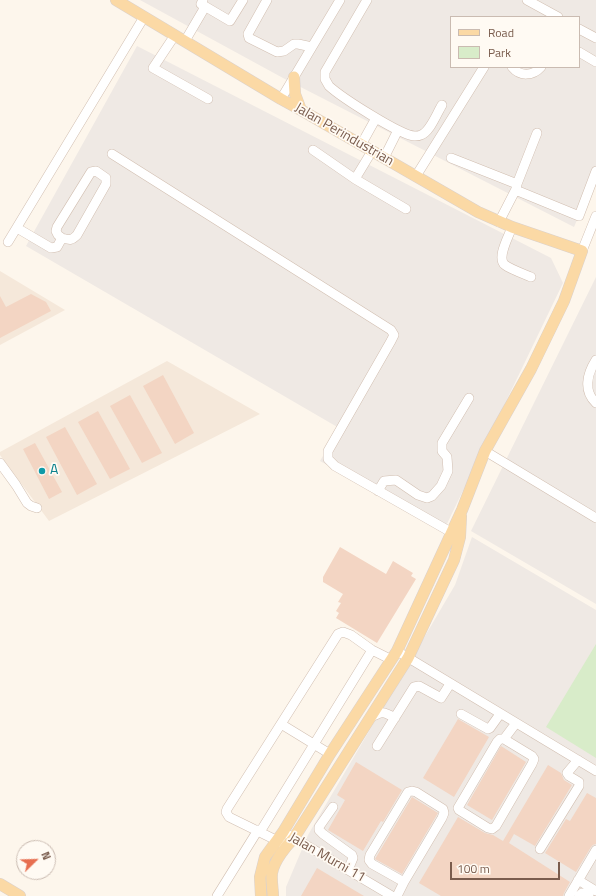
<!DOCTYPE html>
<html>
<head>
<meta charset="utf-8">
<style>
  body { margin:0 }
  #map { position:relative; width:596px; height:896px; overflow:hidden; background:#fdf6ec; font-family:"Titillium Web",sans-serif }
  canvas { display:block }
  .legend { position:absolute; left:450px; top:16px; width:130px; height:52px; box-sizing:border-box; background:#fffaf3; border:1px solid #cabbb1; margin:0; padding:5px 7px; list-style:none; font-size:12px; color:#7a5c4d }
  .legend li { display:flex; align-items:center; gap:8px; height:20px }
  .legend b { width:20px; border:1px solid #cabbb1 }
  .north { position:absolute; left:16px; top:840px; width:40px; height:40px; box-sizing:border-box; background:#fffaf3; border:1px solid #cabbb1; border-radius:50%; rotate:67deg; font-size:11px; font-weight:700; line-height:16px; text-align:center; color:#7a5c4d }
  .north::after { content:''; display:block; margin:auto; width:14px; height:18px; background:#e76f51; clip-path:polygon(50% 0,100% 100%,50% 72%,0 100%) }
  .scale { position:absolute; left:450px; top:862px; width:110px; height:18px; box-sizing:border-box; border:2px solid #7a5c4d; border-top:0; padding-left:5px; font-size:12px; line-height:14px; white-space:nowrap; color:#7a5c4d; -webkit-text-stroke:3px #fffaf3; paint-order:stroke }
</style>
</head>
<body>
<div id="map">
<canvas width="596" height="896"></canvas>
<ul class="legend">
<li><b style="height:5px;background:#fbd9a5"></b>Road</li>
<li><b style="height:11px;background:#d8ecc9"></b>Park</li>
</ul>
<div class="north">N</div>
<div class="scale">100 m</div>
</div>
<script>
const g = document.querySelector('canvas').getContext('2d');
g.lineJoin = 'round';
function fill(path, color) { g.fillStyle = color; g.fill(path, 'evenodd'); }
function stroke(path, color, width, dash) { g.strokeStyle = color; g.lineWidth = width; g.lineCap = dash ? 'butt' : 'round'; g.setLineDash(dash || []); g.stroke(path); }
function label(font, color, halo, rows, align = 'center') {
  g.font = font + ' "Titillium Web",sans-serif'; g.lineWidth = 3.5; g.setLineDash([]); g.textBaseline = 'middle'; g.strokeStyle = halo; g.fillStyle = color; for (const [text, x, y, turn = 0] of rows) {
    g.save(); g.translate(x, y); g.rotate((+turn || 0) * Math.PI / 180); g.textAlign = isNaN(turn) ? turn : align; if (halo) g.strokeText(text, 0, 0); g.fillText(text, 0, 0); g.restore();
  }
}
const residential = new Path2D(`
  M0 271 65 310 0 345Z
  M167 361 260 414 49 521 0 455V452Z`);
const industrial = new Path2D(`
  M140 0H596V176L574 227 283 78ZM451 17H579V67H451Z
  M137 46 551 258 563 283 444 530 320 461 339 428 26 246Z
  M596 277V604L471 531Z
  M472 537 596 610V896H286V887L308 835 455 585Z`);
const green = new Path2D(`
  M596 644V758L546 727Z`);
const building = new Path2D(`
  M31 294 46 302 51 311 0 338V296L6 307Z
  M163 375 194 433 175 444 143 386Z
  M130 395 162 453 142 463 110 406Z
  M98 411 130 469 110 479 78 422Z
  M65 427 97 484 77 495 46 437Z
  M35 443 62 492 49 499 23 449Z
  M340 547 386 574 393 561 413 573 411 576 416 579 377 643 336 618 339 613 336 611 341 603 338 602 343 594 323 582V577Z
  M458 719 489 737 454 797 423 778Z
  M501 746 526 762 492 820 467 805Z
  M356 762 402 790 383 822 381 821 363 851 328 830 345 800 337 795Z
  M548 765 561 773 564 780 572 785 535 846 514 834 509 843 570 882 564 893 563 896H441L419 883 458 817 485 833 493 835 503 841Z
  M587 793 596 798V844L593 845 591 847 576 872 545 853 566 819 570 821Z
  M412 797 438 813 402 874 375 859Z
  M317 868 364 896H301Z`);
const minor = new Path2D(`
  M203 0 201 4 230 21 243 0
  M267 0 248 34 249 38 277 52 284 51 294 44H298L312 47
  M367 0 325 72V79L329 86C341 97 401 136 415 136 417 136 419 136 421 135 430 132 437 113 442 105
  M527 0 558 17
  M579 29 596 38
  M175 35 153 68 208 99
  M185 41 205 7
  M579 52 596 62
  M512 67C520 77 533 76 541 67
  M281 99 340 0
  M537 133 517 184 516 189 518 191 579 216 596 171
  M361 145 376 118
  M313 150 355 179 406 209
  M112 154 391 330 394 335 391 341 328 451V459L335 466 456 535
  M384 158 398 130
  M451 158 517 184
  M416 176 484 67
  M355 179 372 151
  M499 222 516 189
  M512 227C509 236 496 258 505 265 510 269 524 274 531 277
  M17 228 51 248 57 247 62 238 58 235 56 231 57 227 91 172 96 171 106 178V184L77 235C71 241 70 240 62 238
  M8 242 144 17
  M582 251 596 216
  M596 360C587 374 583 391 596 403
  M485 451 596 518
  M0 463 16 485 27 503 31 506 37 508
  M378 491 384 481 396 480 418 495 427 498 432 496 441 486 448 471 447 457 442 451V443L469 398
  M397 651 596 771
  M461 714 488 729 490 728 500 714
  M370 718C382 711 383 711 395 718
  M281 724 330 754
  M504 739 532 756 534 759 532 764 496 826 492 829 488 828 459 810 458 808 497 742 500 739H504L516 723
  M377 746 414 687 419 686 441 698 450 684
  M333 807 319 827V830L323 834 352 855 353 858 348 870
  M260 832 372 650
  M283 832 294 838 392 896
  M282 843 229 817 226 812 227 809 338 634 343 632 351 635 372 650 390 659
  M540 849 579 786V782L569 776 567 773 578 760
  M578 880 596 891
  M217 896 258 830
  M397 896 404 882 442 818 444 813 443 809 416 792 412 791 408 792 370 855 369 860 372 864 404 882
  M569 896 596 850
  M579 896 582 893 589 896`);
const major = new Path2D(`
  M116 0 281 99 301 110 478 212 512 227 582 251 564 301 531 369 485 451 462 510 397 651 330 754 283 832 265 857 260 877 261 896
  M294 77 295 94 301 110
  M0 884 20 896
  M273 896C273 889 271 880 272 873 274 861 286 846 294 838L408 658 454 560 460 537 461 516`);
const markers = [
  [42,471,4,"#0f9aa8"]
];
const streetNames = [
  ["Jalan Perindustrian",344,135,30],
  ["Jalan Murni 11",327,858,30]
];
const cultureNames = [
  ["A",50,471]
];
fill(residential, '#f5e8da');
fill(industrial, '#efe9e4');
fill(green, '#d8ecc9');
fill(building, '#f3d5c3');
stroke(minor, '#d1beb0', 10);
stroke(major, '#dad1cd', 12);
stroke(minor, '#fff', 9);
stroke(major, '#fbd9a5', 11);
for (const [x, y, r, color] of markers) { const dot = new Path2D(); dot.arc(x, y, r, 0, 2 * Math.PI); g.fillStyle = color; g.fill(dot); stroke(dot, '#fffaf3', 1.5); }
label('14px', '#7a5c4d', '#fffaf3', streetNames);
label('14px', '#0d838f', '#fffaf3', cultureNames, 'left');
</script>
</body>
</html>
